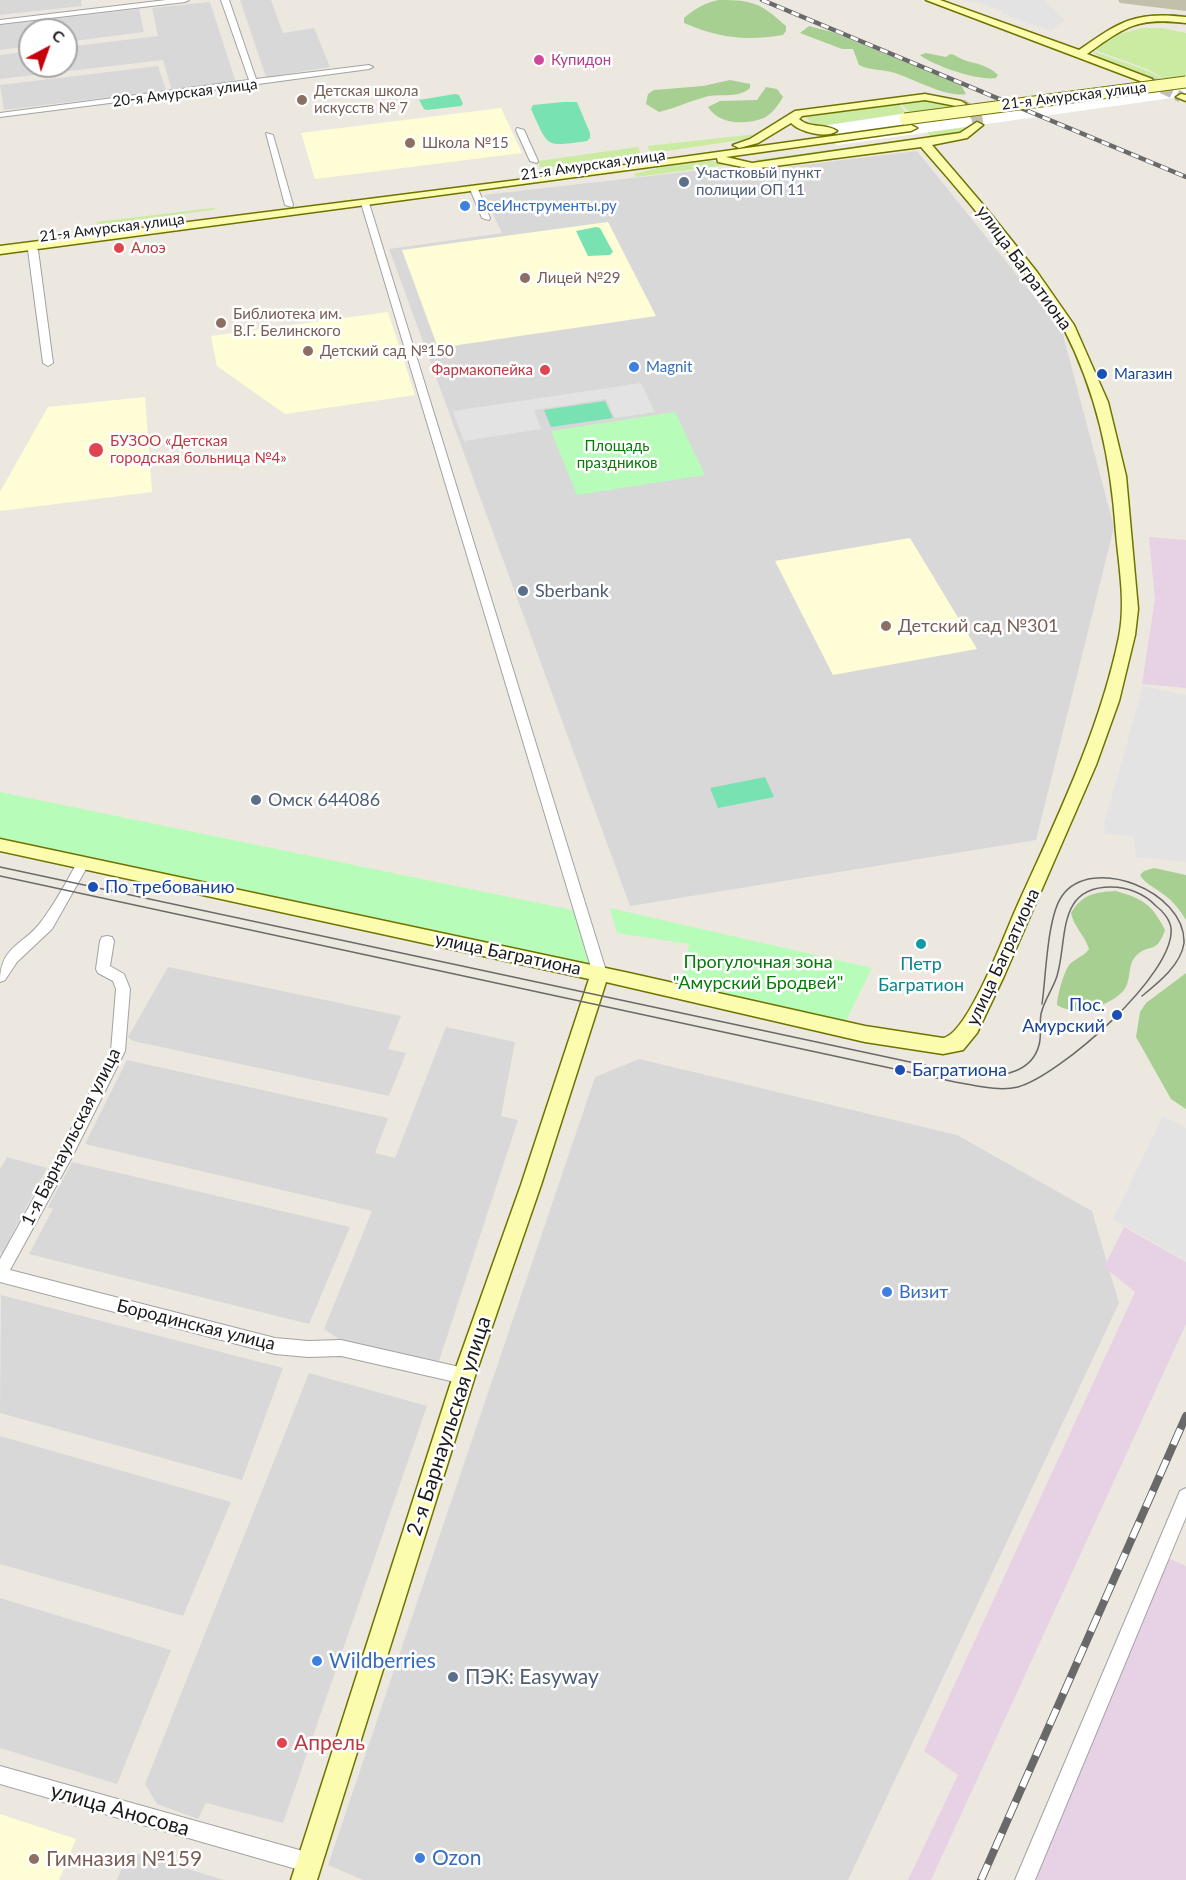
<!DOCTYPE html>
<html>
<head>
<meta charset="utf-8">
<style>
  body { margin:0 }
  #map { position:relative; width:1186px; height:1880px; overflow:hidden; background:#ede8df; font-family:Lato,sans-serif }
  canvas { display:block }
  .north { position:absolute; left:18px; top:18px; width:60px; height:60px; box-sizing:border-box; background:#fff; border:2px solid #a4a4a4; border-radius:50%; rotate:41deg; font-size:16px; font-weight:700; line-height:24px; text-align:center; color:#1b1b1b }
  .north::after { content:''; display:block; margin:auto; width:21px; height:27px; background:#c5000c; clip-path:polygon(50% 0,100% 100%,50% 72%,0 100%) }
</style>
</head>
<body>
<div id="map">
<canvas width="1186" height="1880"></canvas>
<div class="north">С</div>
</div>
<script>
const g = document.querySelector('canvas').getContext('2d');
g.lineJoin = 'round';
function fill(path, color) { g.fillStyle = color; g.fill(path, 'evenodd'); }
function stroke(path, color, width, dash) { g.strokeStyle = color; g.lineWidth = width; g.lineCap = dash ? 'butt' : 'round'; g.setLineDash(dash || []); g.stroke(path); }
function label(font, color, halo, rows, align = 'center') {
  g.font = font + ' Lato,sans-serif'; g.lineWidth = 5; g.setLineDash([]); g.textBaseline = 'middle'; g.strokeStyle = halo; g.fillStyle = color; for (const [text, x, y, turn = 0] of rows) {
    g.save(); g.translate(x, y); g.rotate((+turn || 0) * Math.PI / 180); g.textAlign = isNaN(turn) ? turn : align; if (halo) g.strokeText(text, 0, 0); g.fillText(text, 0, 0); g.restore();
  }
}
const residential = new Path2D(`
  M0 0H81L82 6 0 15Z
  M240 0H271L283 33 314 28 330 67 266 77Z
  M210 2 236 83 172 91 163 60 0 79V55L30 51V66H66V47L158 36 152 8Z
  M139 9 144 32 66 42V30H30V46L0 50V25Z
  M158 66 166 90 4 110 0 85Z
  M917 151 1062 331 1114 527 1036 840 630 906 389 249 502 233 484 195 737 166 762 170Z
  M168 967 401 1016 388 1049 406 1053 389 1096 133 1041 128 1037Z
  M446 1027 515 1042 501 1116 518 1120 439 1361 346 1344 324 1329 372 1211 85 1144 127 1060 388 1118 375 1153 395 1158Z
  M639 1059 957 1135 1092 1211 1119 1303 848 1880H363L328 1865 595 1077Z
  M7 1157 47 1168 2 1253 0 1252V1169Z
  M72 1162 350 1227 309 1324 29 1254 53 1209 48 1207Z
  M1 1295 283 1368 242 1480 0 1413Z
  M309 1373 427 1406 283 1823 206 1803 198 1819 157 1804 145 1784Z
  M0 1436 231 1502 183 1616 0 1564Z
  M0 1598 171 1650 117 1784 0 1748Z
  M128 1851 224 1880H117Z`);
const industrial = new Path2D(`
  M1149 537 1186 540V688L1142 684 1155 599Z
  M1124 1227 1186 1262V1324L931 1880H908L958 1775 924 1751 1135 1292 1104 1267Z
  M1161 1555 1186 1566V1880H1024Z`);
const education = new Path2D(`
  M501 108 522 153 315 179 301 133Z
  M608 222 656 316 438 348 402 250Z
  M388 312 415 395 285 414 217 366 211 336Z
  M145 397 152 492 0 511V492L48 407Z
  M910 538 977 649 833 675 775 561Z
  M0 1814 76 1839 59 1880H0Z`);
const construction = new Path2D(`
  M1118 0H1186V11L1120 3Z`);
const grass = new Path2D(`
  M1142 28H1162L1186 33V91L1147 69 1095 50 1116 35Z
  M1093 51 1148 71 1186 92 1180 93 1142 74 1099 57Z
  M923 100 953 104 970 122C962 135 946 136 932 138L901 103Z
  M899 104 906 113 814 127 806 117Z
  M757 134 741 140 660 152 650 151 647 146Z
  M908 139 910 141 761 162 755 160Z
  M638 147 641 154 636 156 546 168 540 167 538 161Z
  M710 161 733 164 636 177 634 174 662 167Z
  M213 208 219 209 100 225 96 222Z`);
const forest = new Path2D(`
  M719 0C754 0 760 3 786 26V31L783 35C745 41 719 38 684 23V18C694 9 706 2 719 0Z
  M809 26 832 32 961 85 966 94C947 98 914 79 895 73 883 69 871 71 859 65L853 49H842L800 33Z
  M926 53 946 57 950 54C956 55 959 58 964 60 977 64 988 65 998 75L996 78C978 81 934 66 920 55Z
  M730 80 750 84V88C739 98 722 94 709 96 692 100 676 108 659 112L646 104 648 94 654 90 703 86Z
  M766 87 777 89 783 97C779 104 772 114 764 118 746 125 719 125 708 107L720 101 757 100Z
  M1154 868 1186 875V920C1180 910 1173 901 1163 894 1154 887 1145 884 1140 875L1144 871Z
  M1116 891C1143 899 1152 904 1165 930 1156 956 1149 942 1136 956 1127 965 1132 979 1124 990 1111 1006 1074 1017 1057 1005 1057 997 1064 970 1070 964 1076 958 1083 957 1089 949 1085 936 1074 927 1071 913 1082 894 1095 892 1116 891Z
  M1186 973V1109L1171 1099 1136 1037 1140 1012 1146 1003Z`);
const park = new Path2D(`
  M675 412 705 475 577 495 551 431Z
  M0 792 587 913 593 963 587 966 0 841Z
  M610 908 872 968 845 1023 679 988 689 944 617 933Z`);
const pitch = new Path2D(`
  M455 94 459 95 463 104 461 106 427 110 424 109 419 100Z
  M563 102H577L590 133V138L587 141C544 147 549 148 531 109L533 105Z
  M596 227 600 228 613 252 610 255 588 256 576 231Z
  M605 401 613 418 551 427 544 410Z
  M765 777 774 797 718 808 710 788Z`);
const parking = new Path2D(`
  M964 0H1044L1065 20 1051 31 1001 13 1003 11 975 1 972 3Z
  M641 383 655 412 615 418 606 399 534 410 541 429 464 441 453 411Z
  M1143 686 1186 695V862L1136 857 1133 836 1105 834 1104 824Z
  M1163 1116 1186 1128V1261L1113 1219Z`);
const pier = new Path2D(`
  M1186 76V96L837 145 823 126 969 104Z`);
const secondaryTunnel = new Path2D(`
  M1148 81 1181 97
  M961 104C969 109 980 114 977 125`);
const street = new Path2D(`
  M166 0H189L185 2 0 24V20Z
  M221 0H229L256 79 369 65 373 67 369 69 258 84 254 86 251 85 0 117V113L249 80Z
  M517 128 524 130 538 161 537 163 530 161 516 130Z
  M266 133 273 135 293 205 292 207 285 205Z
  M471 187 478 189 490 218 489 220 482 218 470 189Z
  M362 201 369 203 607 974 605 978H595L593 974 361 203Z
  M33 247 38 250 53 363 48 366 43 363 28 250Z
  M84 857 90 862 52 929 17 962 5 980 0 982C0 944 26 945 43 919 57 900 68 879 79 859Z
  M107 936 112 937 114 941 110 966 124 974 130 989 125 1051 72 1157 10 1270 275 1338 308 1341 341 1340 464 1368 470 1371 472 1376 470 1381 464 1384 341 1356 308 1357 275 1354 0 1282V1259L62 1147 111 1051 116 989 113 981 98 973 96 969 100 941 102 937Z
  M1186 1488V1517L1035 1880H1015L1180 1491Z
  M0 1766 310 1853 317 1856 320 1863 317 1870 310 1873 0 1784Z`);
const secondary = new Path2D(`
  M926 0H940L1079 50C1119 22 1135 11 1186 17V23C1138 17 1126 26 1087 54L1152 79 1153 81 1148 84Z
  M925 94 961 101 966 104 961 107 925 100 802 116 799 119C810 129 826 123 837 131 826 139 800 132 791 123L758 143 739 148 733 145 750 139 795 111Z
  M1181 94 1186 95V101L1176 97Z
  M977 122 983 125 967 138 932 145 985 207 1037 272 1074 325 1108 402 1126 476 1138 609 1135 635 1119 701 1096 765 1004 976 977 1033 963 1050 943 1054 865 1042 606 982 541 1185 475 1376 317 1880H291L453 1376 521 1185 589 979 0 851V839L629 973 865 1026 943 1038C967 1035 1004 936 1015 911 1055 822 1099 733 1119 637 1126 603 1119 567 1116 533 1111 459 1097 393 1063 327 1050 303 1030 280 1013 258 984 220 953 183 921 147L752 169 718 162 717 158 0 254V246L518 180 911 125 917 128 911 131 726 157 752 163 960 133Z`);
const tram = new Path2D(`
  M0 867 980 1077C1004 1076 1032 1072 1039 1045 1042 1035 1039 1024 1041 1014 1044 1000 1053 989 1057 976 1068 939 1056 887 1111 887 1128 887 1145 894 1156 906 1163 911 1170 920 1171 928 1176 974 1059 1076 1018 1087 998 1092 975 1085 955 1082L0 876
  M1042 1004C1046 977 1047 917 1062 896 1091 854 1186 891 1184 943 1181 965 1158 983 1142 996`);
const railFar1 = new Path2D(`
  M762 0 1186 177`);
const rail = new Path2D(`
  M981 1880 1186 1416`);
const secondaryBridge = new Path2D(`
  M905 119 1186 82`);
const markers = [
  [539,60,6,"#d1479c"],
  [302,100,6,"#8d6e63"],
  [410,143,6,"#8d6e63"],
  [684,182,6,"#5c6f8a"],
  [465,206,6,"#3f7fe0"],
  [119,248,6,"#e0444e"],
  [525,278,6,"#8d6e63"],
  [221,323,6,"#8d6e63"],
  [308,351,6,"#8d6e63"],
  [634,367,6,"#3f7fe0"],
  [545,370,6,"#e0444e"],
  [1102,374,6,"#1a4fb4"],
  [96,450,8,"#e0444e"],
  [523,591,6,"#5c6f8a"],
  [886,626,6,"#8d6e63"],
  [256,800,6,"#5c6f8a"],
  [93,887,6,"#1a4fb4"],
  [921,944,6,"#0f9aa8"],
  [1117,1015,6,"#1a4fb4"],
  [900,1070,6,"#1a4fb4"],
  [887,1292,6,"#3f7fe0"],
  [317,1661,6,"#3f7fe0"],
  [453,1677,6,"#5c6f8a"],
  [282,1743,6,"#e0444e"],
  [420,1858,6,"#3f7fe0"],
  [34,1859,6,"#8d6e63"]
];
const farHotelnames = [
  ["Купидон",551,60]
];
const farEducationnames = [
  ["Детская школа",314,91],
  ["искусств № 7",314,108],
  ["Школа №15",422,143],
  ["Лицей №29",537,278],
  ["Библиотека им.",233,314],
  ["В.Г. Белинского",233,331],
  ["Детский сад №150",320,351]
];
const farStreetnames = [
  ["20-я Амурская улица",185,93,-7],
  ["21-я Амурская улица",1074,96,-7],
  ["21-я Амурская улица",593,165,-8],
  ["21-я Амурская улица",112,228,-7]
];
const farServicenames = [
  ["Участковый пункт",696,173],
  ["полиции ОП 11",696,190]
];
const farShopnames = [
  ["ВсеИнструменты.ру",477,206],
  ["Magnit",646,367]
];
const farHealthnames = [
  ["Алоэ",131,248],
  ["Фармакопейка",533,370,"right"],
  ["БУЗОО «Детская",110,441],
  ["городская больница №4»",110,458]
];
const farTransitnames = [
  ["Магазин",1114,374]
];
const farParknames = [
  ["Площадь",617,446],
  ["праздников",617,463]
];
const streetNames = [
  ["улица Багратиона",1024,268,54],
  ["улица Багратиона",508,954,12],
  ["улица Багратиона",1003,957,-65],
  ["1-я Барнаульская улица",71,1137,-63],
  ["Бородинская улица",196,1325,14]
];
const serviceNames = [
  ["Sberbank",535,591],
  ["Омск 644086",268,800]
];
const educationNames = [
  ["Детский сад №301",898,626]
];
const transitNames = [
  ["По требованию",105,887],
  ["Пос.",1105,1005,"right"],
  ["Амурский",1105,1026,"right"],
  ["Багратиона",912,1070]
];
const parkNames = [
  ["Прогулочная зона",758,962],
  ["\"Амурский Бродвей\"",758,983]
];
const cultureNames = [
  ["Петр",921,964],
  ["Багратион",921,985]
];
const shopNames = [
  ["Визит",899,1292]
];
const nearStreetnames = [
  ["2-я Барнаульская улица",449,1426,-72],
  ["улица Аносова",120,1810,16]
];
const nearShopnames = [
  ["Wildberries",329,1661],
  ["Ozon",432,1858]
];
const nearServicenames = [
  ["ПЭК: Easyway",465,1677]
];
const nearHealthnames = [
  ["Апрель",294,1743]
];
const nearEducationnames = [
  ["Гимназия №159",46,1859]
];
fill(residential, '#d9d8d8');
fill(industrial, '#e7d1e4');
fill(education, '#fffdd6');
fill(construction, '#c2c0ab');
fill(grass, '#caeba1');
fill(forest, '#a7cf91');
fill(park, '#b8fcb9');
fill(pitch, '#78e2b2');
fill(parking, '#e3e3e3');
fill(pier, '#fff');
stroke(secondaryTunnel, '#c3bfb8', 11, [11, 5]);
stroke(street, '#a2a2a2', 2);
stroke(secondary, '#6e7300', 3);
fill(street, '#fff');
fill(secondary, '#fcfcae');
stroke(tram, '#696969', 1.5);
stroke(railFar1, '#696969', 4.5);
stroke(rail, '#696969', 8);
stroke(railFar1, '#fff', 3, [8]);
stroke(rail, '#fff', 6, [17]);
stroke(secondaryBridge, '#6e7300', 13, []);
stroke(secondaryBridge, '#fcfcae', 11);
for (const [x, y, r, color] of markers) { const dot = new Path2D(); dot.arc(x, y, r, 0, 2 * Math.PI); g.fillStyle = color; g.fill(dot); stroke(dot, '#fff', 2); }
label('15px', '#b23c85', '#fff', farHotelnames, 'left');
label('15px', '#785e54', '#fff', farEducationnames, 'left');
label('15px', '#1b1b1b', '#fff', farStreetnames);
label('15px', '#4e5e75', '#fff', farServicenames, 'left');
label('15px', '#366cbe', '#fff', farShopnames, 'left');
label('15px', '#be3a42', '#fff', farHealthnames, 'left');
label('15px', '#164399', '#fff', farTransitnames, 'left');
label('15px', '#067c08', '#fff', farParknames);
label('18px', '#1b1b1b', '#fff', streetNames);
label('18px', '#4e5e75', '#fff', serviceNames, 'left');
label('18px', '#785e54', '#fff', educationNames, 'left');
label('18px', '#164399', '#fff', transitNames, 'left');
label('18px', '#067c08', '#fff', parkNames);
label('18px', '#0d838f', '#fff', cultureNames);
label('18px', '#366cbe', '#fff', shopNames, 'left');
label('21px', '#1b1b1b', '#fff', nearStreetnames);
label('21px', '#366cbe', '#fff', nearShopnames, 'left');
label('21px', '#4e5e75', '#fff', nearServicenames, 'left');
label('21px', '#be3a42', '#fff', nearHealthnames, 'left');
label('21px', '#785e54', '#fff', nearEducationnames, 'left');
</script>
</body>
</html>
